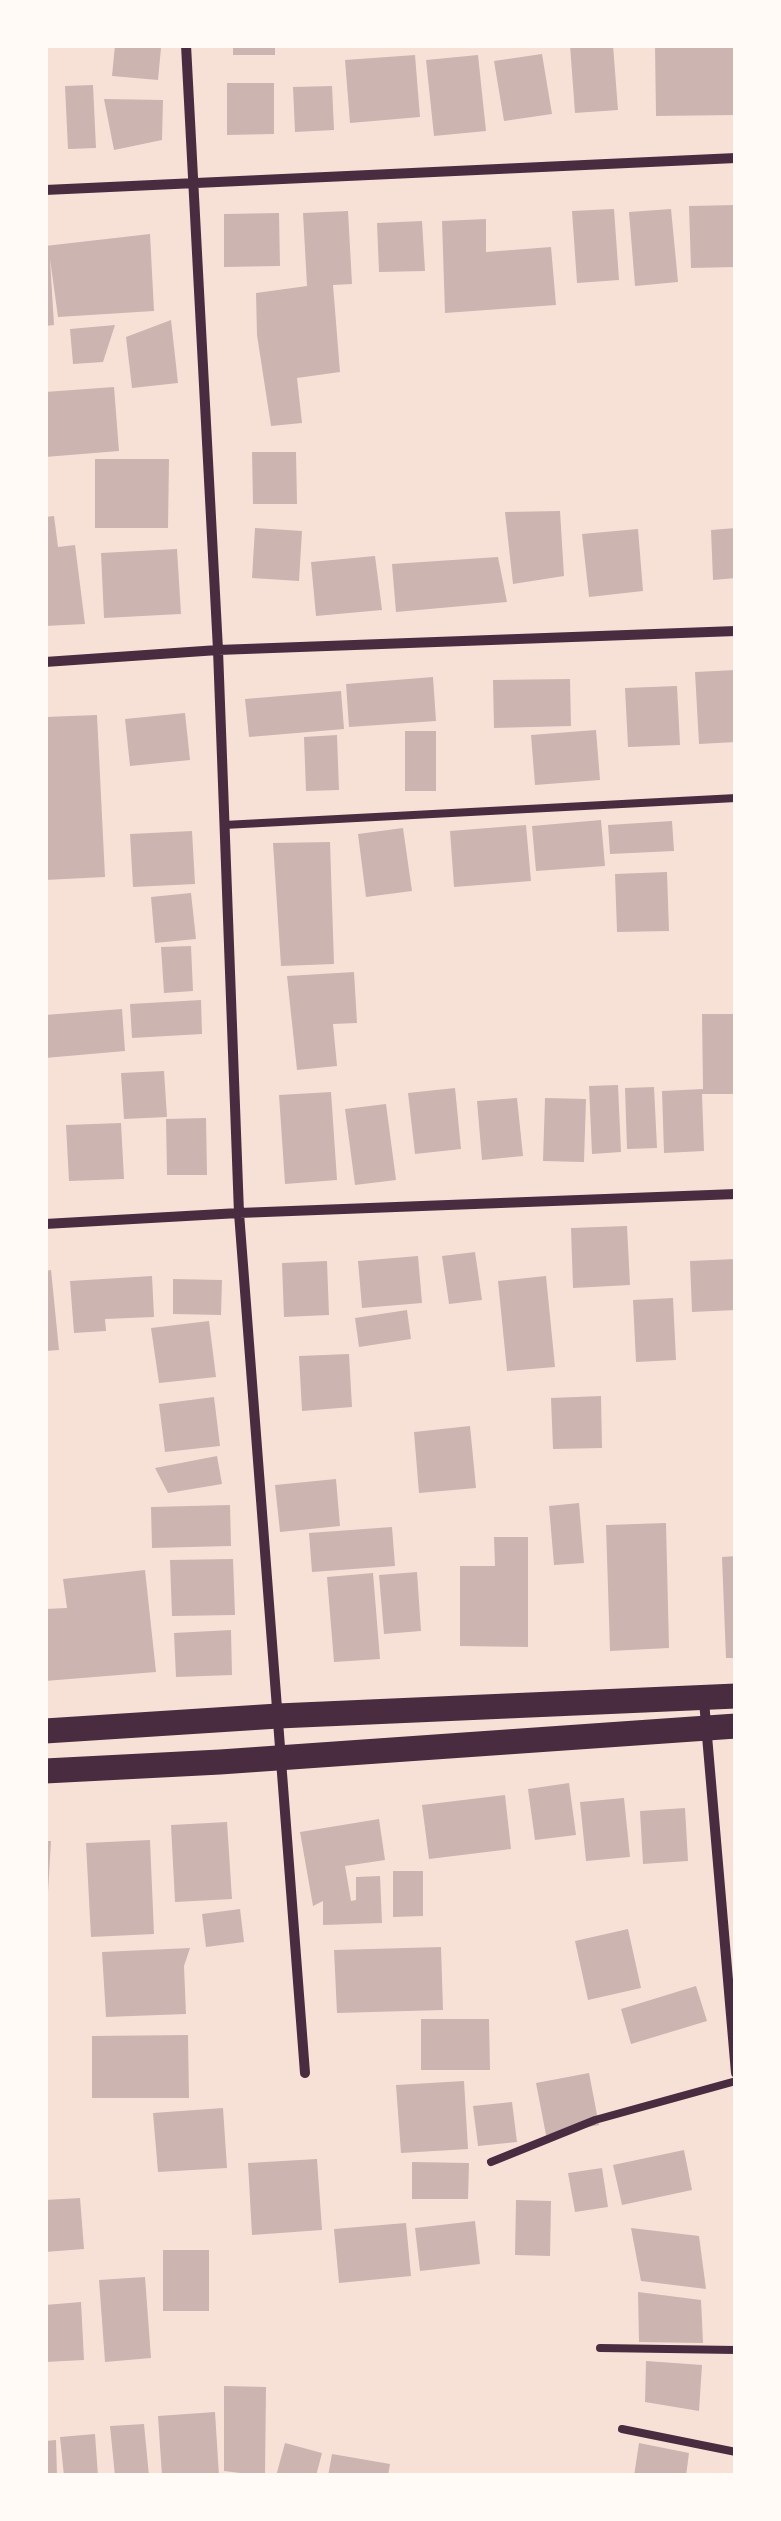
<!DOCTYPE html>
<html>
<head>
<meta charset="utf-8">
<style>
  body { margin:0 }
  #map { position:relative; width:781px; height:2521px; overflow:hidden; background:#f7e1d7; font-family:"IBM Plex Sans",sans-serif }
  canvas { display:block }
  .frame { position:absolute; inset:0; border:48px solid #fffaf5; pointer-events:none }
</style>
</head>
<body>
<div id="map">
<canvas width="781" height="2521"></canvas>
<div class="frame"></div>
</div>
<script>
const g = document.querySelector('canvas').getContext('2d');
g.lineJoin = 'round';
function fill(path, color) { g.fillStyle = color; g.fill(path, 'evenodd'); }
function stroke(path, color, width, dash) { g.strokeStyle = color; g.lineWidth = width; g.lineCap = dash ? 'butt' : 'round'; g.setLineDash(dash || []); g.stroke(path); }
const building = new Path2D(`
  M115 45 161 48 158 80 112 76Z
  M233 45H275V55H233Z
  M570 45H613L618 110 575 113Z
  M655 45H736V115L656 116Z
  M542 54 552 114 504 121 494 61Z
  M415 55 420 117 350 123 345 60Z
  M478 55 486 131 434 136 426 60Z
  M227 83H274V134L227 135Z
  M93 85 96 148 68 149 65 86Z
  M332 86 334 130 295 132 293 87Z
  M104 99 163 100 162 140 114 150Z
  M736 205V267L691 268 689 206Z
  M614 209 619 280 577 283 572 211Z
  M671 209 678 282 635 286 629 212Z
  M348 211 352 284 333 285 340 372 297 378 302 423 271 426 257 335 256 293 307 286 303 213Z
  M279 213 280 266 224 267V214Z
  M486 219V252L551 247 556 305 445 313 442 221Z
  M422 221 425 271 379 272 377 223Z
  M150 234 154 311 58 317 50 259 54 325 45 326V246Z
  M171 320 178 383 132 388 126 337Z
  M115 325 103 362 73 364 70 329Z
  M114 387 119 451 45 457V392Z
  M252 452H296L297 504H253Z
  M95 459H169L168 528H95Z
  M560 511 564 576 513 584 505 512Z
  M54 516 58 547 75 545 85 624 45 626V517Z
  M255 528 302 531 299 581 252 578Z
  M736 528V578L713 580 711 530Z
  M638 529 643 591 589 597 582 534Z
  M177 549 181 614 104 618 101 553Z
  M375 556 382 610 316 616 311 562Z
  M498 557 507 602 396 612 392 564Z
  M736 670V742L699 744 695 672Z
  M433 677 436 721 349 727 346 684Z
  M570 679 571 726 494 728 493 680Z
  M677 686 680 745 628 747 625 688Z
  M341 691 344 729 249 737 245 699Z
  M185 713 190 760 130 766 125 719Z
  M97 715 105 877 45 880V717Z
  M596 730 600 780 535 785 531 735Z
  M405 731H436V791H405Z
  M337 735 339 790 306 791 304 737Z
  M601 820 605 866 536 871 532 826Z
  M672 821 674 851 610 854 608 825Z
  M526 825 531 881 454 887 450 831Z
  M403 828 412 891 366 897 358 834Z
  M192 831 195 884 133 887 130 834Z
  M330 842 334 964 281 966 273 843Z
  M667 872 669 931 617 932 615 874Z
  M191 893 196 939 155 943 151 897Z
  M191 946 193 991 164 993 161 947Z
  M354 972 357 1023 333 1024 337 1066 297 1070 287 976Z
  M201 1000 202 1034 132 1038 130 1004Z
  M122 1009 125 1051 45 1058V1015Z
  M702 1014H736V1094H702L704 1151 664 1153 662 1091 703 1089Z
  M164 1071 167 1117 124 1119 121 1073Z
  M618 1085 621 1152 592 1154 589 1086Z
  M654 1087 657 1148 627 1149 625 1088Z
  M455 1088 461 1149 415 1154 408 1093Z
  M331 1092 337 1180 285 1184 279 1095Z
  M517 1098 523 1156 482 1160 477 1101Z
  M545 1098 586 1099 584 1162 543 1161Z
  M386 1104 396 1180 355 1185 345 1109Z
  M206 1118 207 1175H167L166 1119Z
  M121 1123 124 1179 69 1181 66 1125Z
  M627 1226 630 1285 573 1288 571 1228Z
  M475 1252 482 1300 449 1304 442 1256Z
  M418 1256 422 1303 362 1308 358 1261Z
  M736 1259V1310L692 1312 690 1261Z
  M327 1261 329 1315 284 1317 282 1263Z
  M51 1270 59 1350 45 1351V1271Z
  M152 1276 154 1317 105 1319 106 1331 74 1333 70 1281Z
  M546 1276 555 1367 507 1371 498 1281Z
  M173 1279 222 1280 221 1315 173 1314Z
  M673 1298 676 1360 636 1362 633 1300Z
  M407 1310 411 1339 359 1347 355 1318Z
  M209 1321 216 1377 159 1383 151 1328Z
  M349 1354 352 1407 302 1411 299 1356Z
  M601 1396 602 1448 553 1449 551 1398Z
  M214 1397 220 1446 165 1452 159 1404Z
  M470 1426 476 1488 419 1493 414 1432Z
  M217 1456 222 1484 168 1493 155 1468Z
  M336 1479 340 1526 280 1532 275 1485Z
  M579 1503 584 1563 554 1565 549 1506Z
  M230 1505 231 1546 152 1548 151 1507Z
  M666 1523 669 1648 610 1651 606 1525Z
  M392 1527 395 1566 312 1572 309 1533Z
  M494 1537H528V1647L460 1646V1566H495Z
  M736 1556V1658H726L722 1557Z
  M233 1559 235 1615 172 1616 170 1560Z
  M145 1570 156 1672 45 1681V1609L67 1608 63 1579Z
  M417 1572 421 1631 384 1634 379 1575Z
  M373 1573 380 1659 334 1662 327 1577Z
  M231 1630 232 1675 176 1677 174 1633Z
  M569 1783 576 1835 535 1840 528 1789Z
  M505 1795 511 1849 429 1859 422 1805Z
  M624 1798 630 1857 586 1861 580 1802Z
  M685 1808 688 1861 643 1864 640 1811Z
  M379 1819 385 1860 345 1866 351 1901 356 1900V1877L380 1876 382 1923 323 1925V1901L313 1906 300 1832Z
  M227 1822 232 1899 175 1902 171 1825Z
  M150 1840 154 1934 91 1937 86 1843Z
  M45 1841H51L48 1892 45 1891Z
  M393 1871H423V1916L393 1917Z
  M240 1909 244 1942 206 1947 202 1914Z
  M628 1929 641 1988 588 2000 575 1941Z
  M441 1947 443 2010 337 2013 334 1950Z
  M190 1948 184 1966 186 2014 106 2017 102 1952Z
  M696 1986 707 2021 631 2044 621 2009Z
  M421 2019H489L490 2070H421Z
  M188 2035 189 2098H92V2036Z
  M589 2073 599 2125 546 2135 536 2083Z
  M464 2081 468 2149 401 2153 396 2085Z
  M512 2102 517 2142 478 2146 473 2106Z
  M223 2108 227 2168 158 2172 153 2113Z
  M684 2150 692 2190 622 2205 613 2165Z
  M317 2159 322 2230 252 2235 248 2163Z
  M412 2162 469 2163 468 2199H412Z
  M602 2168 608 2207 575 2212 568 2173Z
  M80 2198 84 2249 45 2252V2200Z
  M516 2200 551 2201 550 2256 515 2255Z
  M475 2221 480 2264 420 2271 415 2228Z
  M406 2223 411 2276 339 2283 334 2229Z
  M631 2228 699 2236 706 2289 641 2281Z
  M163 2250H209V2311H163Z
  M145 2277 151 2358 105 2362 99 2280Z
  M638 2292 701 2300 703 2343 639 2342Z
  M81 2302 84 2360 45 2362V2305Z
  M646 2361 702 2365 699 2411 645 2402Z
  M224 2386 266 2387 265 2476 224 2471Z
  M215 2412 219 2476H162L158 2416Z
  M144 2424 149 2476H115L110 2426Z
  M95 2434 98 2476H64L60 2437Z
  M56 2440 57 2476H45V2441Z
  M285 2443 322 2453 316 2476H276Z
  M639 2443 689 2453 686 2476H634Z
  M332 2454 390 2464 388 2476H328Z`);
const service = new Path2D(`
  M224 825 736 798
  M491 2162 595 2120 736 2081
  M600 2348 736 2350
  M622 2429 736 2452`);
const minor = new Path2D(`
  M186 45 218 650 239 1213 305 2073
  M45 190 736 158
  M45 662 218 650 736 631
  M45 1224 239 1213 736 1194
  M704 1701 736 2073`);
const primary = new Path2D(`
  M45 1731 278 1716 736 1696
  M45 1771 220 1762 736 1726`);
fill(building, '#ccb4b1');
stroke(service, '#4a2c40', 8);
stroke(minor, '#4a2c40', 10);
stroke(primary, '#4a2c40', 25);
</script>
</body>
</html>
